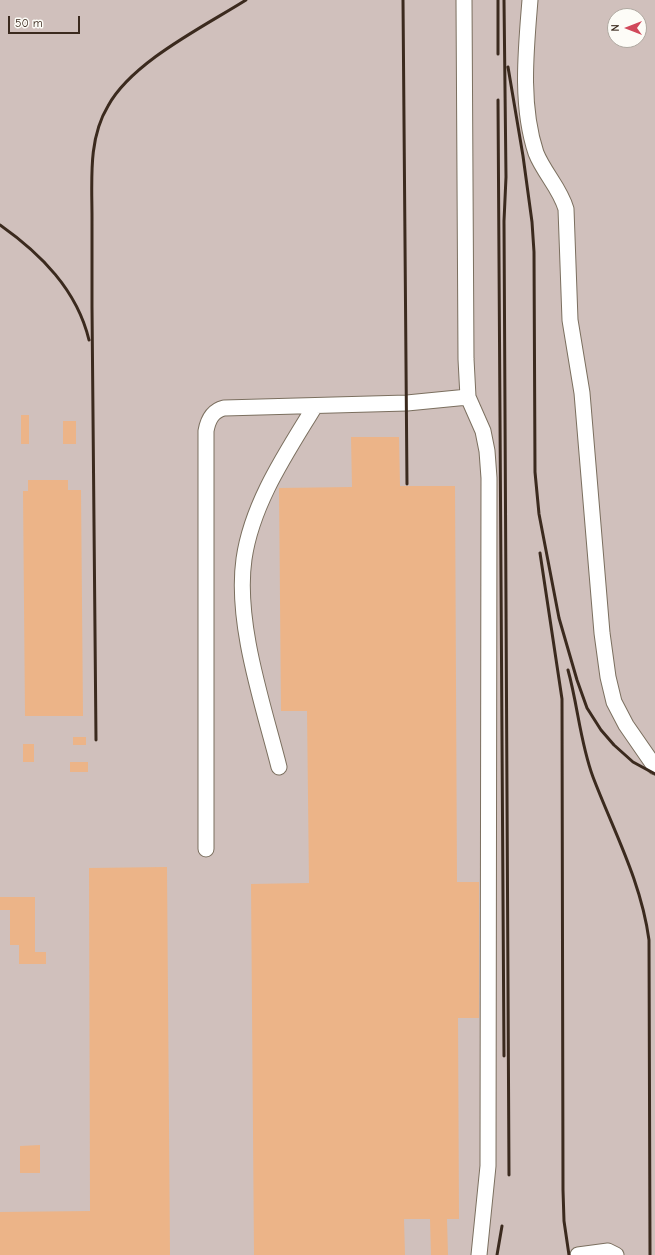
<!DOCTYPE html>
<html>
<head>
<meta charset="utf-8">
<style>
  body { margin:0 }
  #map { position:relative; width:655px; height:1255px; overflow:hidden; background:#f2eed9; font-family:"Comic Neue",sans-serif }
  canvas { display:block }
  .north { position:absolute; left:607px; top:8px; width:40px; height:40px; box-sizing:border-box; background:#fdfcf7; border:1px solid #afa8a0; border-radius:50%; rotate:270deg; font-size:11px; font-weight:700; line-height:16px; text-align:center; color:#3b2a1e }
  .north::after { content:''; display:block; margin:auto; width:14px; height:18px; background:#d1495b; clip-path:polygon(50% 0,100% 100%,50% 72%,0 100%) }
  .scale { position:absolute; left:8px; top:16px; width:72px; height:18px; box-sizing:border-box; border:2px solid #3b2a1e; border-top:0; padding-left:5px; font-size:12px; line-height:14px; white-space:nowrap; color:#3b2a1e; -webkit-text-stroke:3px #fdfcf7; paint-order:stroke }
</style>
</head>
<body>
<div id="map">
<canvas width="655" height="1255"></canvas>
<div class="north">N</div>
<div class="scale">50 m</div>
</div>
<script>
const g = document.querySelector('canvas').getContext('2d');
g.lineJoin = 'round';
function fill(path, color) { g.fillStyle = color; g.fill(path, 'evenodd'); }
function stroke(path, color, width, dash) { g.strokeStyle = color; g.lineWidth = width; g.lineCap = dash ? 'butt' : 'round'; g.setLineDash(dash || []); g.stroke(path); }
const industrial = new Path2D(`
  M0 0H655V1255H0ZM615 16H639V40H615Z`);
const building = new Path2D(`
  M21 415H29V444H21Z
  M63 421H76V444H63Z
  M351 437H399L400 486H455L457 882H479V1018H458L459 1219H447L448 1255H431L430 1219H404L405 1255H254L251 884 309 883 307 711H281L279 488 352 487Z
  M28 480H68V490H81L83 716H25L23 491H28Z
  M73 737H86V745H73Z
  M23 744H34V762H23Z
  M70 762H88V772H70Z
  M167 867 170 1255H0V1212L90 1211 89 868Z
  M0 897H35V952H46V964H19V945H10V910H0Z
  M40 1145V1173H20V1146Z`);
const minor = new Path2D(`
  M464 0 466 359 468 397 483 431 487 451 489 478 488 1166 479 1255
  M530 0C526 50 520 105 536 153 544 173 560 188 566 209L570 320 582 393 602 633 608 677 614 702 626 725 655 767
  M279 767C263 704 235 623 244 559 252 503 287 452 315 406
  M206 849V431C208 420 212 411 224 408L407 403 468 397
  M578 1255 608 1251 616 1255`);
const rail = new Path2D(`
  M403 0 407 484
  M498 0V54
  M504 0 506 177 504 221 509 1175
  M508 67 523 156 532 222 534 252 535 472 539 514 559 618 577 680 587 708 601 730 614 745 633 762 655 774
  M498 100 504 1056
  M0 225C41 254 77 290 89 340
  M540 553 562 699 563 1190 564 1221 569 1255
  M568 670C578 706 580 742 593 777 614 832 641 881 649 940L650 1255
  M96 740C94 596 92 452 92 307 92 277 92 247 92 217 92 180 88 139 108 106 132 62 203 27 246 0
  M497 1255 502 1226`);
fill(industrial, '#d0c0bc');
fill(building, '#ecb488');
stroke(minor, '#7b6f5f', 17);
stroke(minor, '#fff', 15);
stroke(rail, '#3b2a1e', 3);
</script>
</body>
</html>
